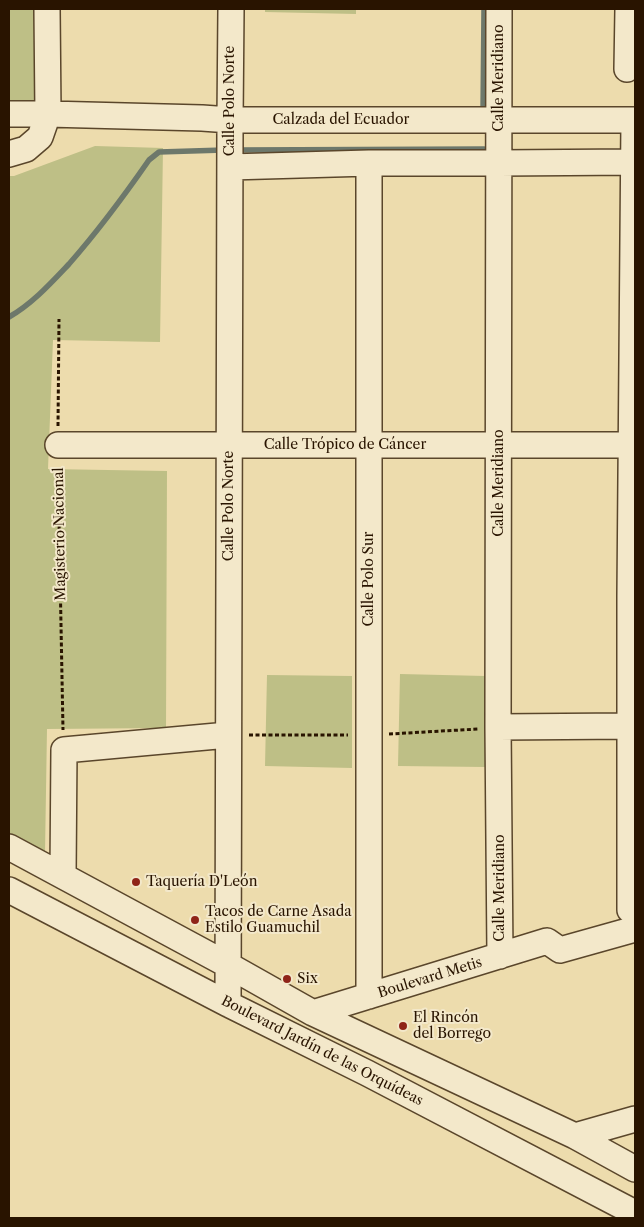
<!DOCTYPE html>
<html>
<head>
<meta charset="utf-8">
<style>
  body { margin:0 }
  #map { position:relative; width:644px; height:1227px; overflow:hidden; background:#eddcad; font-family:"Libre Caslon Text",serif }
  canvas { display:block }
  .frame { position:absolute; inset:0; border:10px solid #291400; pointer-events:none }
</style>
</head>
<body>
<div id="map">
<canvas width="644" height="1227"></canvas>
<div class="frame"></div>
</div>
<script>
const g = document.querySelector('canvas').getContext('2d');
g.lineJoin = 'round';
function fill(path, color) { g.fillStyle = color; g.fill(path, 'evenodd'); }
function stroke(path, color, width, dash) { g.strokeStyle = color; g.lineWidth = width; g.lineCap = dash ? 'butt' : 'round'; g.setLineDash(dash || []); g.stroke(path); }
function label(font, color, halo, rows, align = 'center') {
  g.font = font + ' "Libre Caslon Text",serif'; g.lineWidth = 4; g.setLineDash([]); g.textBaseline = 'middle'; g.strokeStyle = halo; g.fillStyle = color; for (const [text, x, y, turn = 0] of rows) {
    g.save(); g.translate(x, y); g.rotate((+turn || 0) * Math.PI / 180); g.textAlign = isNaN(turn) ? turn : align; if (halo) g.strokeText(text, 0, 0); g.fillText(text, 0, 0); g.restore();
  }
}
const green = new Path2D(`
  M9 9H40L38 108 9 107Z
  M265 9H356V14L265 12Z
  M95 146 163 148 160 342 53 340 48 469 167 471 166 728 47 729 45 853 9 833V176H14Z
  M400 674 485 676V767L398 766Z
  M267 675 352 676V768L265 766Z`);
const stream = new Path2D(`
  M483 111 484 9
  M236 150 484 149
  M9 317C32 304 51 283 69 264 98 231 124 196 149 160L159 152 224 150`);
const path = new Path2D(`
  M58 426 59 319
  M58 467 63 730
  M389 734 478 729
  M249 735H348`);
const minor = new Path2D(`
  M499 9 498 727 500 956
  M627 69 628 9
  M9 114H48L202 118 230 120H635
  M9 154 26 149 40 137 48 114 47 9
  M369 163V996
  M230 167 369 163H499L635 162
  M58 445H631
  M498 727 630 726
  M9 847 228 965 313 1013 575 1136 635 1169
  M63 875 64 750 228 735
  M9 890 228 1004 367 1073 635 1213
  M630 910V595L634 120
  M228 1004 230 120 231 9
  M313 1013 547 941 560 950 635 929
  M575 1136 635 1119`);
const markers = [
  [136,882,5,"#8f2418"],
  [195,920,5,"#8f2418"],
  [287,979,5,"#8f2418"],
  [403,1026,5,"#8f2418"]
];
const streetNames = [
  ["Calle Meridiano",499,78,-90],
  ["Calle Polo Norte",230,101,-90],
  ["Calzada del Ecuador",341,120],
  ["Calle Trópico de Cáncer",345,445],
  ["Calle Meridiano",499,483,-90],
  ["Calle Polo Norte",229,506,-90],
  ["Magisterio Nacional",60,534,-91],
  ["Calle Polo Sur",369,579,-90],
  ["Calle Meridiano",500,888,-90],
  ["Boulevard Metis",430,978,-17],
  ["Boulevard Jardín de las Orquídeas",322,1051,27]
];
const poiNames = [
  ["Taquería D'León",146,882],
  ["Tacos de Carne Asada",205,912],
  ["Estilo Guamuchil",205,928],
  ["Six",297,979],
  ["El Rincón",413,1018],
  ["del Borrego",413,1034]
];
fill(green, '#bebf86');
stroke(stream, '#6d786b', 5.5);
stroke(minor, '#5a462b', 28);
stroke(path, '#291400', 3, [4, 2.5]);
stroke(minor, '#f3e8ca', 25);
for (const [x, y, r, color] of markers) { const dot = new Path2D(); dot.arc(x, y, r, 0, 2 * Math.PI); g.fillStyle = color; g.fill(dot); stroke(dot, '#f3e8ca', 2); }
label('14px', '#291400', '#f3e8ca', streetNames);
label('14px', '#291400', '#f3e8ca', poiNames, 'left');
</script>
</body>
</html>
